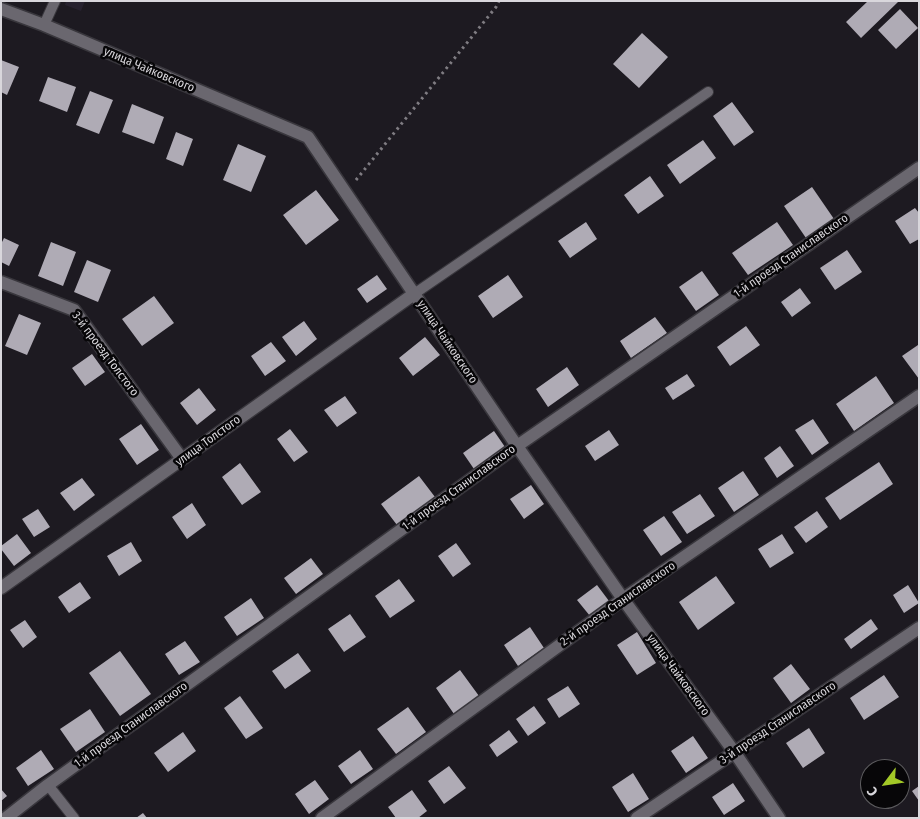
<!DOCTYPE html>
<html>
<head>
<meta charset="utf-8">
<style>
  body { margin:0 }
  #map { position:relative; width:920px; height:819px; overflow:hidden; background:#1d1a21; font-family:"Fira Sans Condensed",sans-serif }
  canvas { display:block }
  .frame { position:absolute; inset:0; border:2px solid #d9d7dc; pointer-events:none }
  .north { position:absolute; left:860px; top:759px; width:50px; height:50px; box-sizing:border-box; background:#070608; border:1px solid #5b5a5d; border-radius:50%; rotate:239deg; font-size:14px; font-weight:700; line-height:20px; text-align:center; color:#d9d7dc }
  .north::after { content:''; display:block; margin:auto; width:18px; height:22px; background:#a3c927; clip-path:polygon(50% 0,100% 100%,50% 72%,0 100%) }
</style>
</head>
<body>
<div id="map">
<canvas width="920" height="819"></canvas>
<div class="frame"></div>
<div class="north">С</div>
</div>
<script>
const g = document.querySelector('canvas').getContext('2d');
g.lineJoin = 'round';
function fill(path, color) { g.fillStyle = color; g.fill(path, 'evenodd'); }
function stroke(path, color, width, dash) { g.strokeStyle = color; g.lineWidth = width; g.lineCap = dash ? 'butt' : 'round'; g.setLineDash(dash || []); g.stroke(path); }
function label(font, color, halo, rows, align = 'center') {
  g.font = font + ' "Fira Sans Condensed",sans-serif'; g.lineWidth = 5; g.setLineDash([]); g.textBaseline = 'middle'; g.strokeStyle = halo; g.fillStyle = color; for (const [text, x, y, turn = 0] of rows) {
    g.save(); g.translate(x, y); g.rotate((+turn || 0) * Math.PI / 180); g.textAlign = isNaN(turn) ? turn : align; if (halo) g.strokeText(text, 0, 0); g.fillText(text, 0, 0); g.restore();
  }
}
const built = new Path2D(`
  M66 1H85L81 11 65 5Z`);
const building = new Path2D(`
  M868 1H897L898 2 861 38 846 22Z
  M900 9 918 28 896 49 878 30Z
  M642 33 668 57 639 88 613 64Z
  M1 60 19 67 7 95 1 92Z
  M48 77 76 87 67 112 39 101Z
  M90 91 113 100 99 134 76 125Z
  M732 102 754 132 734 146 713 116Z
  M132 104 164 117 154 144 122 132Z
  M176 132 193 139 183 166 166 159Z
  M703 140 716 158 680 184 667 165Z
  M238 144 266 156 251 192 223 180Z
  M650 176 664 196 638 214 624 195Z
  M812 187 834 219 806 238 784 206Z
  M316 190 339 220 306 245 283 215Z
  M915 208 919 213V239L910 244 895 221Z
  M586 222 597 239 570 258 558 241Z
  M777 222 793 245 748 275 732 253Z
  M4 238 19 245 9 266 1 262V244Z
  M51 242 76 252 63 286 38 276Z
  M847 250 862 272 835 290 820 268Z
  M87 260 111 270 98 302 74 292Z
  M702 271 719 295 696 311 679 287Z
  M377 275 387 289 367 303 357 289Z
  M508 275 523 297 493 318 478 296Z
  M800 288 811 303 792 317 781 302Z
  M154 296 174 323 142 346 122 319Z
  M19 314 41 323 27 355 5 346Z
  M655 317 667 333 631 358 620 341Z
  M304 321 317 339 296 356 282 337Z
  M746 326 760 345 730 366 717 347Z
  M425 337 440 355 413 376 399 358Z
  M271 342 286 361 265 376 251 356Z
  M918 345 919 346V379L902 356Z
  M92 354 105 372 85 386 72 368Z
  M567 367 579 385 548 407 536 389Z
  M687 374 695 386 673 400 665 388Z
  M876 376 894 403 854 431 836 404Z
  M199 388 216 410 197 425 180 403Z
  M345 396 357 413 337 427 324 410Z
  M813 419 829 443 812 455 795 430Z
  M141 424 159 450 137 465 119 439Z
  M290 429 308 452 294 462 277 439Z
  M609 430 619 445 595 461 585 446Z
  M494 431 505 447 474 469 463 453Z
  M780 446 794 466 777 478 764 458Z
  M879 462 893 484 840 520 825 498Z
  M240 463 261 492 242 505 222 477Z
  M743 471 759 495 734 512 718 488Z
  M419 476 435 497 397 525 381 504Z
  M82 478 95 495 74 511 60 493Z
  M531 485 544 504 524 519 510 499Z
  M700 494 715 516 687 534 672 512Z
  M192 503 206 525 187 539 172 517Z
  M38 509 50 527 34 537 22 519Z
  M817 511 828 527 806 543 794 527Z
  M664 516 682 542 661 556 643 530Z
  M17 534 31 553 14 566 1 549V546Z
  M782 534 794 553 770 568 758 549Z
  M131 542 142 561 119 576 107 556Z
  M456 543 471 564 453 577 438 556Z
  M311 558 323 574 296 594 284 578Z
  M716 576 735 603 698 630 679 602Z
  M399 579 415 601 390 618 375 596Z
  M80 582 91 598 69 613 58 597Z
  M597 585 609 601 590 616 577 600Z
  M908 585 919 603 904 613 893 595Z
  M251 598 264 618 237 636 224 617Z
  M350 614 366 637 344 652 328 629Z
  M871 619 878 629 851 649 844 639Z
  M25 620 37 637 23 648 10 630Z
  M530 627 544 648 518 666 504 645Z
  M637 632 656 663 637 675 617 645Z
  M185 641 200 662 179 675 165 654Z
  M120 651 151 694 120 716 89 673Z
  M298 653 311 671 285 689 272 671Z
  M791 664 810 689 791 703 773 678Z
  M460 670 479 696 454 714 436 688Z
  M884 675 899 697 864 720 850 698Z
  M568 686 580 704 559 718 547 699Z
  M240 696 263 728 246 739 224 708Z
  M534 706 546 723 528 736 516 719Z
  M408 707 426 732 396 754 377 729Z
  M90 709 105 732 76 752 60 729Z
  M809 728 825 753 803 768 786 743Z
  M509 730 518 742 497 757 489 745Z
  M183 732 196 751 168 772 154 753Z
  M693 736 708 758 686 773 671 751Z
  M41 750 54 769 28 786 16 768Z
  M360 750 373 769 351 784 338 766Z
  M449 766 466 788 444 804 428 781Z
  M633 773 649 799 628 812 612 787Z
  M315 780 329 799 309 814 295 794Z
  M733 783 745 801 724 815 712 797Z
  M919 786V801L912 791Z
  M1 789 7 796 1 801Z
  M412 790 427 811 418 818H396L388 807Z
  M143 813 147 818H136Z`);
const path = new Path2D(`
  M356 180 496 7 499 1`);
const lane = new Path2D(`
  M44 25 55 1
  M414 294 708 92
  M48 785 74 818`);
const street = new Path2D(`
  M1 9 44 25 308 137 517 446 623 599 735 753 779 818
  M1 282 74 310 182 459
  M1 588 414 294
  M6 818 48 785 517 446 919 168
  M322 818 623 599 919 396
  M637 818 919 628`);
const streetNames = [
  ["улица Чайковского",149,70,23],
  ["1-й проезд Станиславского",791,256,-35],
  ["улица Чайковского",447,342,56],
  ["3-й проезд Толстого",105,354,53],
  ["улица Толстого",208,441,-36],
  ["1-й проезд Станиславского",459,488,-36],
  ["2-й проезд Станиславского",618,604,-35],
  ["улица Чайковского",678,675,54],
  ["3-й проезд Станиславского",778,723,-34],
  ["1-й проезд Станиславского",131,725,-36]
];
fill(built, '#27222f');
fill(building, '#afabb5');
stroke(lane, '#39373d', 12);
stroke(street, '#39373d', 15);
stroke(path, '#7f7c82', 3, [2.5, 4]);
stroke(lane, '#6a676f', 10);
stroke(street, '#6a676f', 12);
label('12px', '#d9d7dc', '#070608', streetNames);
</script>
</body>
</html>
